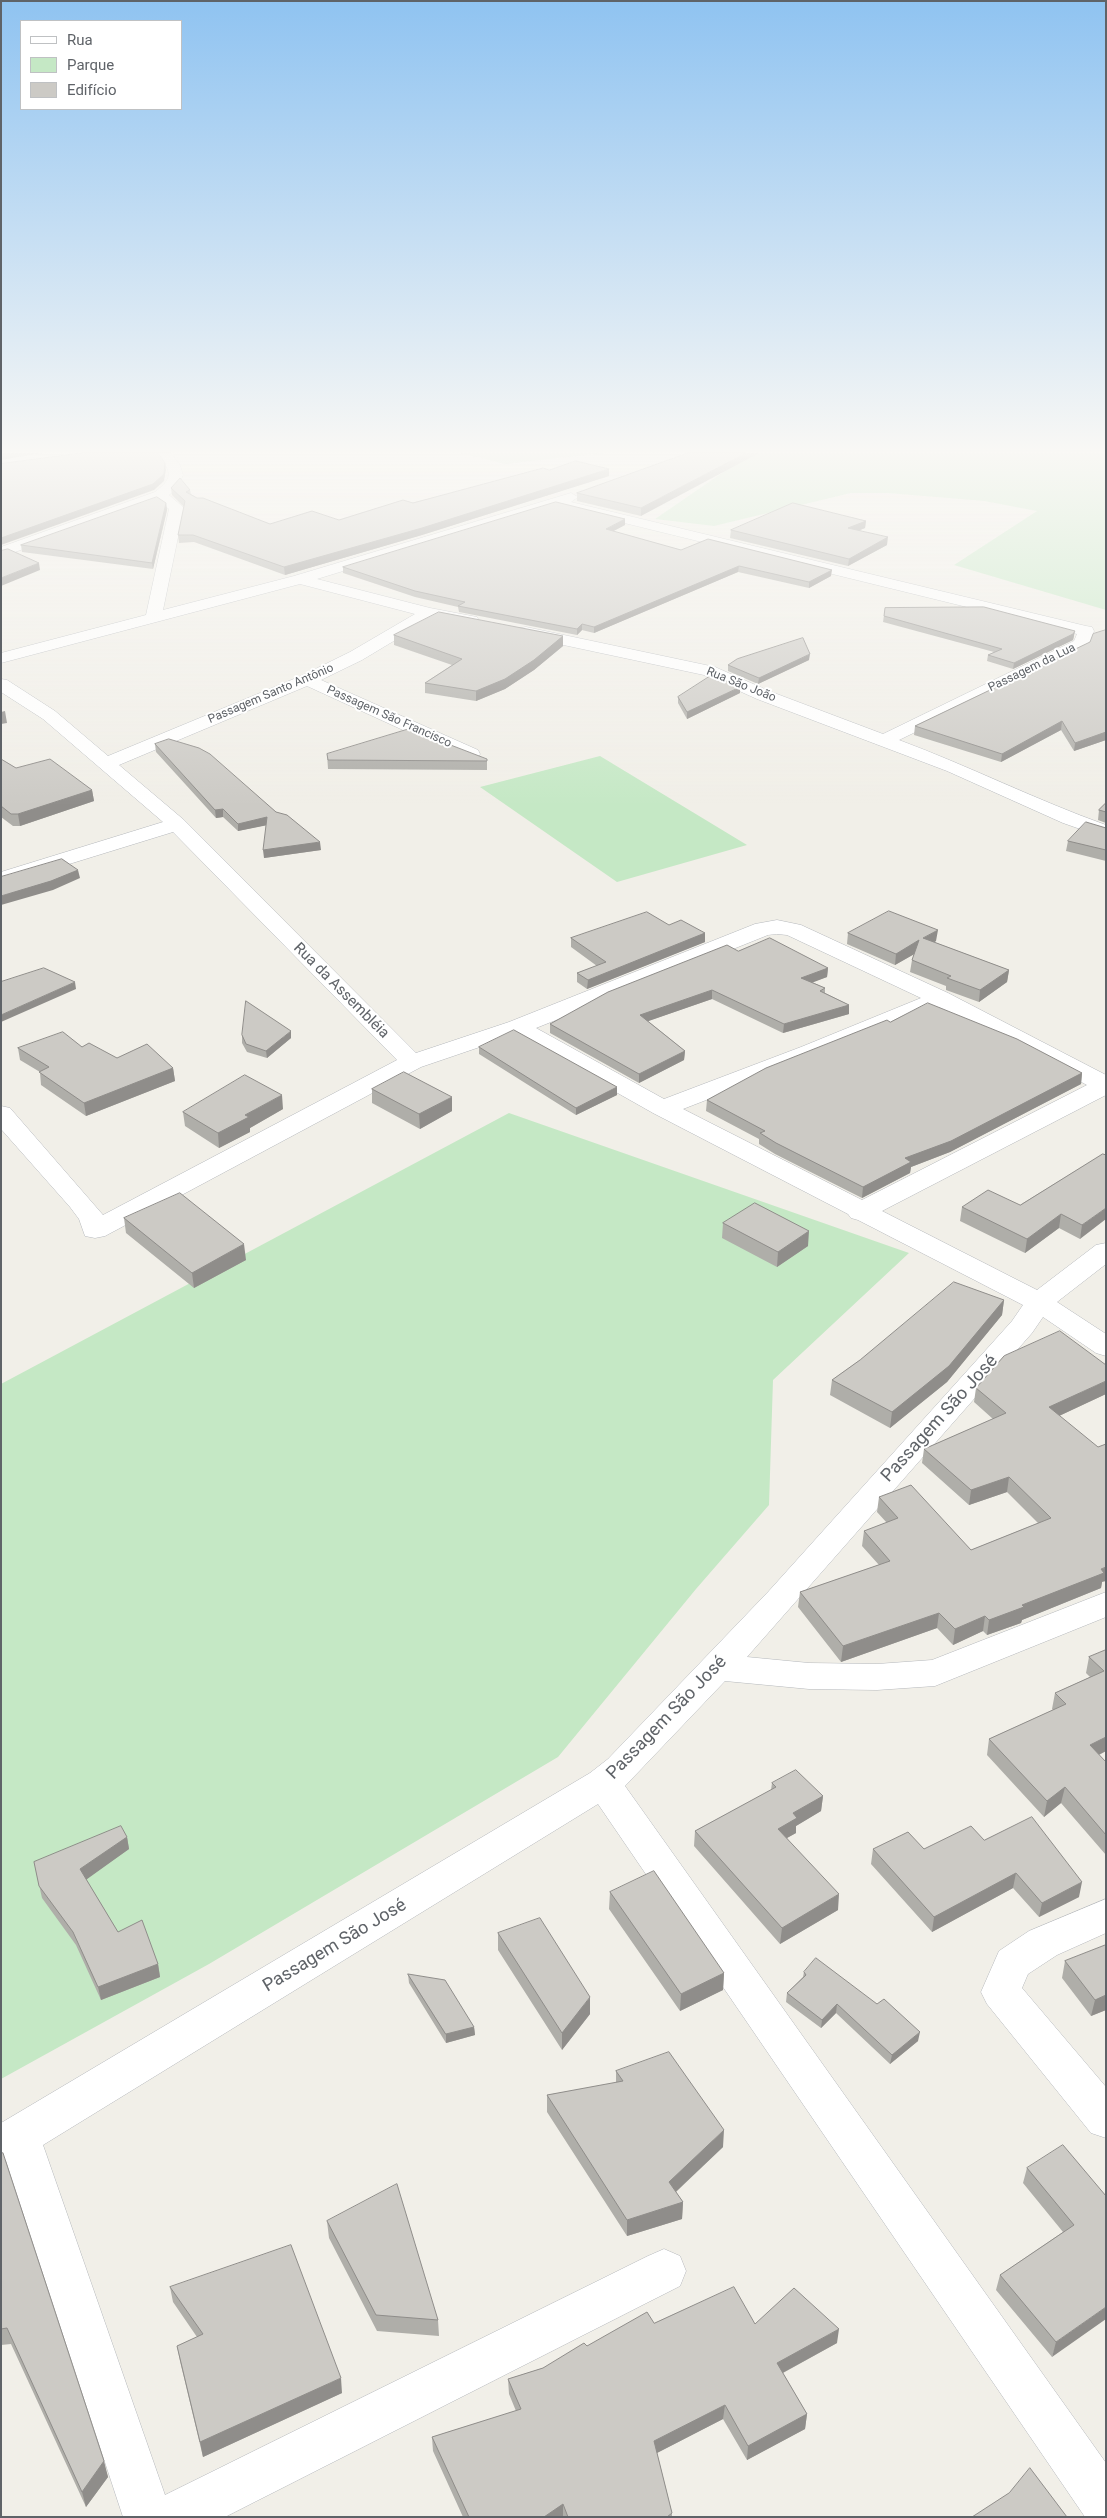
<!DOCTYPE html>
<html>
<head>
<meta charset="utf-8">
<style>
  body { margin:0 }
  #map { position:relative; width:1107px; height:2518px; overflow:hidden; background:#f1efe8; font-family:Roboto,sans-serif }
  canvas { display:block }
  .frame { position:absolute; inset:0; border:2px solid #5f6368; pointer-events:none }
  .legend { position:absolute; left:20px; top:20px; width:162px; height:90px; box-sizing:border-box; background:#fff; border:1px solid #bfc1c3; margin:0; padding:6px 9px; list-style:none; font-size:15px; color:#5f6368 }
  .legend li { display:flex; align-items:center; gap:10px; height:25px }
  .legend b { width:25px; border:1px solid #bfc1c3 }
</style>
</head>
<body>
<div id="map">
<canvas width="1107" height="2518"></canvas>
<div class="frame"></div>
<ul class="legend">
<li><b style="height:6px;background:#fff"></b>Rua</li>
<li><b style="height:14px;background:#c5e8c5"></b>Parque</li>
<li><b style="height:14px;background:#cccac5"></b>Edifício</li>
</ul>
</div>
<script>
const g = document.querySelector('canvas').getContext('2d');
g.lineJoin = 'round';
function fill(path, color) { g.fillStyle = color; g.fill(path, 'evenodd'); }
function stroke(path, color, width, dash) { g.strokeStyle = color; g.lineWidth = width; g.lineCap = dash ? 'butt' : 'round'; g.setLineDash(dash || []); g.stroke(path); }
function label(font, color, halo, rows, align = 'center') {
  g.font = font + ' Roboto,sans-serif'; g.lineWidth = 4; g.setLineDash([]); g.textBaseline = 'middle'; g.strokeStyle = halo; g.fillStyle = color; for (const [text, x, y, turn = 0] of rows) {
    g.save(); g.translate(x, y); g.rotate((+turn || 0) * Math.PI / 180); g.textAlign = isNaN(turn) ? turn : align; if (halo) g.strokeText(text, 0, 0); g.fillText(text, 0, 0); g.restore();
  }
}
const green = new Path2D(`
  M461 453H603L505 464Z
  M701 453H1106V610L954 565 1037 511 984 501 887 493H851L714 526 655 519 738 462Z
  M600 756 747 845 617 882 480 787Z
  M509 1113 909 1253 773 1380 769 1505 696 1589 558 1757 209 1964 1 2079V1384Z`);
const minor = new Path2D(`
  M156 453H171L180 465 183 475 177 488 169 495 184 508 163 610 294 576 571 493 578 497 571 502 1086 626 1092 627 1094 631 1088 648 899 740C969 766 1036 800 1106 825V838L1063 823 947 771 757 699 704 675 526 637 520 636 518 632 520 628 526 627 715 667 769 691 883 734 1074 641 1077 634 555 506 317 579 430 608 477 617 479 621 477 625 471 626 432 618 362 660 321 680 478 750 480 754 478 758H464L307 686 119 765 184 820 416 1053 509 1022 755 924 777 920 801 925 948 993 1106 1075V1095L882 1211 1037 1290 1096 1245 1106 1243V1264L1057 1302 1106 1334V1356L1096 1353 1043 1317 1032 1333 747 1657 809 1663 877 1664 932 1660 1106 1592V1617L935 1686 877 1690 809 1689 725 1681 625 1786 1106 2463V2517H1085L598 1804 43 2145 165 2495 648 2256 664 2249 680 2256 686 2271 680 2286 225 2517H123L6 2161 1 2162V2123L590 1773 608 1759 768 1592 1012 1321 1023 1305 858 1220 851 1218 848 1214 653 1113 515 1035 421 1067 105 1236 95 1238 85 1236 79 1219 70 1207 1 1129V1106L10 1108 103 1215 397 1060 173 832 1 885V872L163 822 43 719 1 692V679L7 680 55 711 108 756 301 676 350 652 415 614 300 584 1 663V653L146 615 169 509 158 501 1 557V547L155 492C176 476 170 471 156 453ZM777 934 787 935 921 998 801 1047 664 1099 536 1028 768 935ZM939 1007 1087 1085 862 1200 683 1109 817 1057Z
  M1106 1899V1933L1057 1955 1028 1974 1022 1988 1106 2087V2138L1091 2133 987 2004 981 1992 999 1951 1029 1931Z`);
const wall = new Path2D(`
  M688 453 641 516 577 501V493Z
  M549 470 609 476 422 535 285 575 194 542 179 543 178 535 184 507 172 495 171 488 190 490 191 494 197 498 270 524 339 520Z
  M166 503 167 510 153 569 22 552 21 545Z
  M866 521 865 528 860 530 887 545 848 566 730 538 731 530Z
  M625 525 613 531 681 550 831 576 809 588 738 572 594 633 582 630 577 635 459 612 458 607 415 597 343 573V567Z
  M885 608 1074 636 1073 640 1013 669 987 661 988 655 994 652 883 622Z
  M1106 630V740L1074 751 1061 730 1001 762 914 735 915 726 1090 642Z
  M394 635 563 646 534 670 505 689 476 701 425 693V683L452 665 394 645Z
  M809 660 758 684 728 671V665Z
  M740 693 687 719 678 703V697Z
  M155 744 276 812 321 850 264 858 266 825 238 831 223 817 216 818 156 752Z
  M327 754 487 759V770L328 769Z
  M1 759 16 768 92 790 94 801 20 826H13L1 817Z
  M1106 803V823L1098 820 1099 810Z
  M1106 828V861L1066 851 1068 841Z
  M669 925 705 933V942L587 989 577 982V973L597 966 571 947V938Z
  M848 933 936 941 934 942 1009 970 1007 982 979 1002 946 990V986L910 972 912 960 914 954 895 965 847 944Z
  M738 951 828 968 827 977 812 982 825 988V993L849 1005V1014L783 1033 712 999 648 1021 685 1051 684 1060 639 1083 550 1033V1024Z
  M890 1022 1082 1073 1081 1084 950 1152 911 1167 910 1173 862 1198 775 1154 759 1144V1139L706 1111 707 1100Z
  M242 1035 291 1038 267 1058 247 1052 242 1043Z
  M82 1047 117 1058 173 1068 175 1081 86 1116 41 1085 40 1072 20 1060 18 1048Z
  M479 1047 617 1095 576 1115 479 1054Z
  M372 1089 452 1111 420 1129 372 1103Z
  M283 1109 250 1128V1132L219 1148 185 1126 183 1112Z
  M1103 1154 1080 1239 1059 1228 1025 1253 960 1221 962 1207 1020 1205Z
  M124 1218 246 1260 194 1288 126 1233Z
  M723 1223 808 1246 777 1267 722 1238Z
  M1004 1300 1002 1315 947 1382 890 1428 830 1395 832 1380 860 1360Z
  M976 1388 1106 1394 1059 1416 1102 1582 1101 1588 1022 1620 1021 1623 987 1635 983 1631 953 1645 937 1628 841 1662 798 1607 800 1592 879 1565 862 1546 864 1531 887 1523 877 1512 879 1497 971 1550 1038 1523 1007 1492 969 1505 922 1463 924 1449 993 1419 974 1402Z
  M1106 1650V1751L1099 1755 1106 1762V1855L1061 1803 1044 1817 987 1755 989 1739 1053 1710 1052 1709 1055 1693 1090 1677 1086 1673 1089 1657Z
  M772 1783 823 1796 821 1811 796 1826V1833L787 1838 838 1910 780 1944 694 1846 695 1831 771 1790Z
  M127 1837 129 1849 86 1879 118 1932 158 1964 160 1977 101 2000 76 1945 42 1898 34 1862Z
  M984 1840 1079 1897 1039 1917 1013 1888 932 1932 871 1864 873 1849H924Z
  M610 1892 724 1973 723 1990 680 2011 609 1909Z
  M498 1933 590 2014 562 2050 498 1950Z
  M1106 1945V2010L1091 2016 1062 1978 1065 1961Z
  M804 1972 877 2004 918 2041 890 2064 836 2013 821 2028 786 2002 787 1993 803 1977Z
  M408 1974 474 2027 475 2035 446 2043 409 1983Z
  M616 2071 723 2147 676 2192 683 2202 682 2219 627 2236 547 2112V2095L616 2083Z
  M1 2154 108 2477 86 2507 11 2344 1 2345Z
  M1027 2168 1106 2196 1052 2357 996 2290 1000 2275 1063 2232 1023 2183Z
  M327 2221 438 2320 439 2336 377 2331 329 2238Z
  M170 2287 342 2393 203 2457 180 2361 177 2346 197 2337 173 2302Z
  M654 2323 755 2324 837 2343 783 2373 807 2414 805 2429 747 2460 723 2419 657 2453 672 2513V2517H463L433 2451 432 2437 516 2411 509 2394 508 2379 543 2368 587 2346Z`);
const shadedWall = new Path2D(`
  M1 453H42L1 460Z
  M746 453H759L641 516V508Z
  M165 463 166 470 164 481 154 490 1 545V538Z
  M609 469V476L422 535 285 575 284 567Z
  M166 503 167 510 153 569 152 563Z
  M625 519V525L606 535V529Z
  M866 521 865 528 848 535V528Z
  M888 537 887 545 848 566 849 559Z
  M39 563 40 570 1 586V578Z
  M739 566 738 572 594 633V627Z
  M832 570 831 576 809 588V582Z
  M582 624V630L577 635V629Z
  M1075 631 1073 640 1013 669 1014 663Z
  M563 636V646L534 670 505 689 476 701V691Z
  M810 654 809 660 758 684 759 678Z
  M740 687V693L687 719V712Z
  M5 711 7 723 1 724V712Z
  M1062 721 1061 730 1001 762 1002 754Z
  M1106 732V740L1074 751 1075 743Z
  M92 790 94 801 20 826 18 814Z
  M223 809V817L216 818 215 810Z
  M267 817 268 825 238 831V824Z
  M320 842 321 850 264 858 263 850Z
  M78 870 80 878 53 890 1 905V896Z
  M938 930 936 941 922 950 923 938Z
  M705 933V942L587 989 588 980Z
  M919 940 918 952 895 965 896 954Z
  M828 968 827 977 801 987V978Z
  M1009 970 1007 982 979 1002 980 990Z
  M75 982 76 989 1 1022V1015Z
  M712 990V999L640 1024V1015Z
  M849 1005V1014L783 1033 784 1024Z
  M291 1031V1038L267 1058 266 1051Z
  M685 1051 684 1060 639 1083V1074Z
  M173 1068 175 1081 86 1116 84 1103Z
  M1082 1073 1081 1084 950 1152 911 1167 910 1173 862 1198 863 1187 905 1158Z
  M617 1087V1095L576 1115V1108Z
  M282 1095 283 1109 250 1128V1132L219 1148 218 1133 245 1115Z
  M452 1097V1111L420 1129 419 1114Z
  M1106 1208V1219L1080 1239 1082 1225Z
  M1061 1214 1059 1228 1025 1253 1027 1239Z
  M809 1231 808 1246 777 1267 778 1252Z
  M244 1244 246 1260 194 1288 192 1273Z
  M1004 1300 1002 1315 947 1382 890 1428 892 1412Z
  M1106 1381V1394L1046 1422 1049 1407Z
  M1009 1477 1007 1492 969 1505 971 1490Z
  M1106 1567V1581L1102 1582 1101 1588 1022 1620 1021 1623 987 1635 989 1620Z
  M939 1613 937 1628 841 1662 843 1646Z
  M985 1616 983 1631 953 1645 955 1629Z
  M1106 1737V1751L1086 1761 1090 1745Z
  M1065 1787 1061 1803 1044 1817 1047 1801Z
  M823 1796 821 1811 796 1826V1833L776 1844 778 1829 793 1813Z
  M127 1837 129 1849 83 1882 80 1869Z
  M1016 1873 1013 1888 932 1932 934 1917Z
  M1082 1882 1079 1897 1039 1917 1042 1903Z
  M839 1894 838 1910 780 1944 782 1928Z
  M158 1964 160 1977 101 2000 98 1987Z
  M724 1973 723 1990 680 2011 681 1994Z
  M1106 1995V2010L1091 2016 1095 2000Z
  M590 1997V2014L562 2050V2033Z
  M837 2004 836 2013 821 2028 822 2020Z
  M474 2027 475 2035 446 2043V2034Z
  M920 2032 918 2041 890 2064 892 2055Z
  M724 2130 723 2147 668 2199 669 2182Z
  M683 2202 682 2219 627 2236V2220Z
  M1106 2307V2319L1052 2357 1056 2342Z
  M839 2329 837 2343 775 2377 777 2363Z
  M341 2378 342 2393 203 2457 200 2442Z
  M725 2405 723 2419 653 2455 654 2441Z
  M807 2414 805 2429 747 2460 748 2446Z
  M104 2461 108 2477 86 2507 82 2492Z
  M563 2504V2517H544Z`);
const building = new Path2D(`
  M82 453H158L165 463 164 474 153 484 1 538V464Z
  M688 453H746L641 508 577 493Z
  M576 461 609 469 422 528 284 567 193 535H178L185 501 171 488 180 478 190 490 186 492 197 498H203L270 524 312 511 339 520 403 500 413 503 543 468 549 470Z
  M157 497 166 503 152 563 21 545Z
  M556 502 625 519 606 529 681 550 708 539 832 570 809 582 739 566 594 627 582 624 577 629 458 606 465 602 415 591 343 567Z
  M793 503 866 521 848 528 888 537 849 559 731 530Z
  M8 549 39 563 1 578V551Z
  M984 607 1075 631 1073 634 1014 663 988 655 1002 649 884 616 885 608Z
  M439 612 563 636 534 660 505 679 476 691 425 683 462 659 394 635Z
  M1106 630V732L1075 743 1062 721 1002 754 915 726 1090 642 1093 634Z
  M803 638 810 654 759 678 728 665 737 659Z
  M712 675 740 687 687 712 678 697Z
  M409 729 487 759V761L328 760 327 754Z
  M169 739 199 748 210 754 276 812 287 815 320 842 263 850 267 817 238 824 223 809 215 810 155 744Z
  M1 759 16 768 50 759 92 790 18 814H11L1 806Z
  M1106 803V812L1099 810Z
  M1086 822 1106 828V850L1068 841Z
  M62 859 78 870 51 881 1 896V877Z
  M889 911 938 930 923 938 1009 970 980 990 947 978 951 976 912 960 919 940 896 954 848 933Z
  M647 912 669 925 681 920 705 933 588 980 577 973 606 962 571 938Z
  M770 938 828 968 801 978 825 988 820 991 849 1005 784 1024 712 990 640 1015 685 1051 639 1074 550 1024 608 992 727 945 738 951Z
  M44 968 75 982 1 1015V982Z
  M246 1001 291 1031 266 1051 246 1044 242 1035Z
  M928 1003 1017 1039 1082 1073 951 1141 905 1158 911 1162 863 1187 776 1143 760 1133 765 1131 707 1100 766 1068 887 1020 890 1022Z
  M514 1030 617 1087 576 1108 479 1047Z
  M63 1032 82 1047 89 1043 117 1058 147 1044 173 1068 84 1103 39 1072 49 1067 18 1048Z
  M404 1072 452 1097 419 1114 372 1089Z
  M245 1075 282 1095 245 1115 249 1117 218 1133 183 1112Z
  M1103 1154 1106 1155V1208L1082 1225 1061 1214 1027 1239 962 1207 988 1190 1020 1205Z
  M180 1193 244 1244 192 1273 124 1218Z
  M755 1203 809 1231 778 1252 723 1223Z
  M954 1282 1004 1300 949 1366 892 1412 832 1380 860 1360Z
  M1060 1331 1106 1365V1381L1049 1407 1098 1447 1106 1444V1567L1101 1569 1104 1573 1022 1605 1024 1607 989 1620 985 1616 955 1629 939 1613 843 1646 800 1592 890 1561 864 1531 898 1518 879 1497 911 1485 971 1550 1051 1518 1009 1477 971 1490 924 1449 1006 1413 976 1388 1004 1356Z
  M1106 1650V1737L1090 1745 1106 1762V1835L1065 1787 1047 1801 989 1739 1066 1704 1055 1693 1104 1671 1089 1657Z
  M796 1770 823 1796 793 1813 797 1818 778 1829 839 1894 782 1928 695 1831 776 1787 772 1783Z
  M1032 1817 1082 1882 1042 1903 1016 1873 934 1917 873 1849 908 1832 924 1849 971 1826 984 1840Z
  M121 1826 127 1837 80 1869 118 1932 142 1920 158 1964 98 1987 73 1932 39 1886 34 1862Z
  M654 1871 724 1973 681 1994 610 1892Z
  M540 1918 590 1997 562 2033 498 1933Z
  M1106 1945V1995L1095 2000 1065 1961Z
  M816 1958 877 2004 884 1999 920 2032 892 2055 837 2004 822 2020 787 1993 806 1975 804 1972Z
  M408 1974 445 1980 474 2027 446 2034Z
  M669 2052 724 2130 669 2182 683 2202 627 2220 547 2095 623 2081 616 2071Z
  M1063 2145 1106 2196V2307L1056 2342 1000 2275 1074 2225 1027 2168Z
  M3 2153 104 2461 82 2492 7 2328 1 2329V2154Z
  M397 2184 438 2320 376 2315 327 2221Z
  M291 2245 341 2378 200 2442 177 2346 203 2334 170 2287Z
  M734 2287 755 2324 794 2288 839 2329 777 2363 807 2414 748 2446 725 2405 654 2441 672 2513 667 2517H568L563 2504 544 2517H469L432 2437 521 2409 508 2379 543 2368 584 2343 587 2346 647 2312 654 2323Z
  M1030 2468 1067 2517H972L1009 2493Z`);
const farStreetnames = [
  ["Passagem da Lua",1032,668,-26],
  ["Rua São João",741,685,22],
  ["Passagem Santo Antônio",271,694,-23],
  ["Passagem São Francisco",389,717,24]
];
const streetNames = [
  ["Rua da Assembléia",341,991,45]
];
const nearStreetnames = [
  ["Passagem São José",940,1419,-48],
  ["Passagem São José",667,1718,-46],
  ["Passagem São José",335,1946,-31]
];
fill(green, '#c5e8c5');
stroke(minor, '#b5b8bc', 1);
fill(minor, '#fff');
fill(wall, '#afaea9');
fill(shadedWall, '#8f8d8a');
fill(building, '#cccac5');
stroke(building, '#8f8d8a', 1);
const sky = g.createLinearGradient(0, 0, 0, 806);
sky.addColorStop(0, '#8fc3f1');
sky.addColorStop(0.56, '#f9f8f5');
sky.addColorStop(1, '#f9f8f500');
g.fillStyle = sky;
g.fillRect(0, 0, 1107, 806);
label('12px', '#5f6368', '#fff', farStreetnames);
label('15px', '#5f6368', '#fff', streetNames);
label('18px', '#5f6368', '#fff', nearStreetnames);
</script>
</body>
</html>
